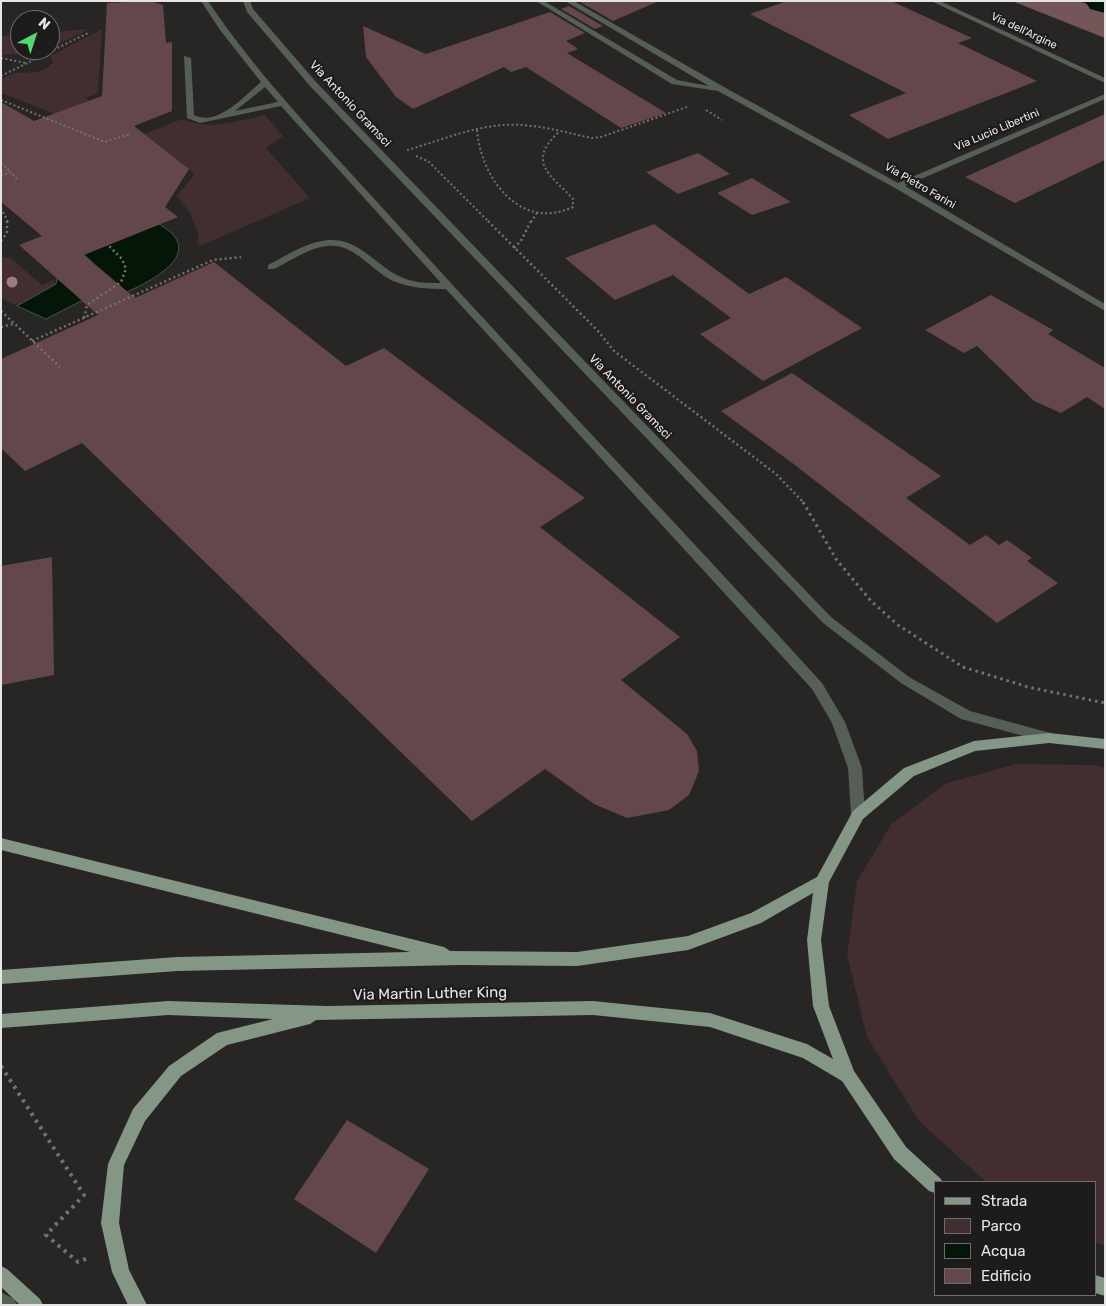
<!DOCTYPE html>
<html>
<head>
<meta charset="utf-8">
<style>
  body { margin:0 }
  #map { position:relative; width:1106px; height:1306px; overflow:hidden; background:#282525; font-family:Rubik,sans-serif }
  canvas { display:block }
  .frame { position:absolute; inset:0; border:2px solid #e6e4e4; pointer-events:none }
  .legend { position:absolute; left:934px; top:1181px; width:162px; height:115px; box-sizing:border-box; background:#1e1b1c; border:1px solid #6e6b6c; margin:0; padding:6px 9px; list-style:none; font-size:15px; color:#e6e4e4 }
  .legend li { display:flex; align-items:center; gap:10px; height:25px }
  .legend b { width:25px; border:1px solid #6e6b6c }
  .north { position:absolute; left:10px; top:10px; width:50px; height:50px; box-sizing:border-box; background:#1e1b1c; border:1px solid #6e6b6c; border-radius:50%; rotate:40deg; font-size:14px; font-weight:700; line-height:20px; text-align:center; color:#e6e4e4 }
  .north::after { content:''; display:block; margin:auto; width:18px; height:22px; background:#56d671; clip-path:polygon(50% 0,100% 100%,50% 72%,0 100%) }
</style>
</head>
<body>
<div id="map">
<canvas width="1106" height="1306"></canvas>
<div class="frame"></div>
<ul class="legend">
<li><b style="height:6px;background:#849786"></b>Strada</li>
<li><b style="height:14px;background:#422d30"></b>Parco</li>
<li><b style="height:14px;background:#041607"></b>Acqua</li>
<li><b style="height:14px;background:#64474b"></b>Edificio</li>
</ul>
<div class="north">N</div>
</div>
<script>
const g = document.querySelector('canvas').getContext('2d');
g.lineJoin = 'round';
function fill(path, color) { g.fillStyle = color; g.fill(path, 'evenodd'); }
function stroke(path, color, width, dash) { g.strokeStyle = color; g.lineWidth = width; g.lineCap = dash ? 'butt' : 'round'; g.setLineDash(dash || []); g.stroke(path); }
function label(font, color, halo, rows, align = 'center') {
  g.font = font + ' Rubik,sans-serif'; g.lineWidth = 4.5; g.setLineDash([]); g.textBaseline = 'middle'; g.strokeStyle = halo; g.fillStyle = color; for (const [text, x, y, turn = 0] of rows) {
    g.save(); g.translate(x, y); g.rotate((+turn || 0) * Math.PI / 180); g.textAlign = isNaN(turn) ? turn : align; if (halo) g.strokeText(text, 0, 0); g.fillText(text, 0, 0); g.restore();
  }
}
const green = new Path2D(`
  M90 29 50 48V32Z
  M102 29 98 93 86 98 129 133 81 124 1 93V79C5 78 8 75 12 74 26 70 42 77 53 62L50 56Z
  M20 35V50H45C42 52 5 55 1 55V36Z
  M265 115 283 136 266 148 310 198 200 246 196 243 199 236 190 213 177 196 194 175 189 169 144 134 182 119C209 131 237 121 265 115Z
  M1 257 11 258 42 285 52 280 56 284 17 306 1 298Z
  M1016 764 1094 765 1105 768V1246L1095 1243V1182H986L919 1121 867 1037 847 955 857 881 892 823 947 783Z`);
const forest = new Path2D(`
  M1012 1H1079L1105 12V38Z`);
const water = new Path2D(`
  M159 224C164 228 171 231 175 237 196 267 123 293 105 302L93 295 46 319 17 306 56 284 57 279 94 264 78 249Z`);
const river = new Path2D(`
  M1085 1H1105V13L1090 9Z`);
const building = new Path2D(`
  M151 1 163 5 166 43 172 42V111L134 126 189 169 165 207 178 217 84 255 135 298 214 262 346 366 384 348 585 498 540 527 680 637 621 680 687 734 697 751 699 771 689 795 669 810 627 818 594 804 545 769 472 821 82 443 25 471 1 448V359L98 315 19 245 42 236 1 202V102L34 121 102 96 107 3Z
  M583 1H659L613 21 580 2Z
  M787 1H891L972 38 958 43 1037 81 888 139 849 115 906 93 750 14Z
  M569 6 603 26 595 29 561 9Z
  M550 12 585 33 566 41 578 49 567 53 666 113 621 128 526 67 511 72 504 67 413 109 396 97 366 57 363 26 426 54Z
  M1105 114V160L1015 203 965 177Z
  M698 153 730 174 678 194 646 172Z
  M752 178 791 202 752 215 717 193Z
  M654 224 749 294 786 277 862 328 763 381 700 334 731 318 673 275 615 300 565 258Z
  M991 295 1053 330 1048 334 1105 368V409L1087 397 1061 413 1034 401 977 346 964 353 925 330Z
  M792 373 941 476 906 498 970 545 986 535 999 545 1007 540 1032 558 1027 561 1058 583 997 623 795 465 721 411Z
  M52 557 54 675 1 685V566Z
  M347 1120 429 1169 376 1253 294 1199Z`);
const pathFar3 = new Path2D(`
  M1 58 26 63
  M1 76 90 32
  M1 100 105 142 130 134
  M706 110 722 120
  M477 130C481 178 520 232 573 207V199C550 174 526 162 559 132
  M407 150C439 141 471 127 504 125 534 123 563 132 592 138L601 137 687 107
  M416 156 428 161 489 222
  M1 163 11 172
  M1 176 11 172 17 179
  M1 208 8 222
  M531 222 537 213`);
const pathFar2 = new Path2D(`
  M488 221 598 331 614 351 776 474 804 503
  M1 241 7 233V221
  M514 248 521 241 531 221
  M1 311 60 367
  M84 318 87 305 121 282 126 269 122 259 108 245
  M1 327 13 324
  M32 341 213 260 241 257`);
const pathFar1 = new Path2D(`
  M803 502 836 559 871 601 898 625 963 667 1028 687 1105 703`);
const path = new Path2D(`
  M1 1066 84 1195 46 1235 78 1262 88 1258`);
const minor = new Path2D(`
  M201 1H208C263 83 332 151 398 225 537 379 682 528 822 683L845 722 862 768 865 815 863 819 858 821 853 819 851 815 848 768 832 723 812 689 446 289C428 289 410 288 393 281 370 270 355 243 327 246 308 248 291 261 274 269H268V265C287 255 307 242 328 240 359 238 374 264 399 276 412 283 427 283 441 283L281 106 200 123 187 118 184 56 191 58 194 115C218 127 244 96 261 82L220 30ZM265 87 278 102 235 111Z
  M243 1H250L253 9 316 82 831 617 909 677 970 711 1054 734 1056 738 1054 742 1049 743 961 719 901 683 823 623 310 86 247 12Z
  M536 1H544L677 80 709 86 565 1H574L724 87 898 183 1105 94V99L905 186 1105 304V311L895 188 718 91 672 84Z
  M931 1H940L1105 78V83Z
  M1 1292 14 1299 17 1305H1Z`);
const major = new Path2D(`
  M1049 733 1105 739V749L1049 743 975 751 914 776 863 819 829 882 821 940 829 1006 854 1071 906 1147 941 1179 942 1182H935V1193L929 1191 894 1159 842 1081 803 1058 710 1027 593 1015 316 1020 310 1024 227 1045 181 1076 145 1121 124 1165 119 1223 129 1270 147 1305H128L112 1272 101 1223 108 1164 133 1109 169 1066 217 1033 273 1019 168 1015 1 1028V1014L168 1001 327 1006 593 1001 710 1013 807 1044 833 1059 813 1006 807 940 813 893 761 923 688 950 577 966 461 965 177 971 1 984V970L177 957 410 952 1 850V838L444 947 450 951 577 952 688 936 751 913 817 877 853 811 904 768 974 741Z
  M1 1266 7 1269 40 1299 43 1305H20L1 1287Z
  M1095 1275 1105 1278V1296L1095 1293Z`);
const trees = [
  [12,282]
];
const farStreetnames = [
  ["Via dell'Argine",1024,31,25],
  ["Via Lucio Libertini",997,130,-23],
  ["Via Pietro Farini",920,186,30]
];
const streetNames = [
  ["Via Antonio Gramsci",350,104,47],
  ["Via Antonio Gramsci",630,397,46]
];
const nearStreetnames = [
  ["Via Martin Luther King",430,994,-1]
];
fill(green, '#422d30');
fill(forest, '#745659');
fill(water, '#041607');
stroke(water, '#485449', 1);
fill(river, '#041607');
fill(building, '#64474b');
stroke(pathFar3, '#747171', 2, [2, 2.5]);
stroke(pathFar2, '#747171', 2.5, [2, 3]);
stroke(pathFar1, '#747171', 3, [2.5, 4]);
stroke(path, '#747171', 4, [3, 5]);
fill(minor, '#555f56');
fill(major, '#849786');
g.fillStyle = '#9e7b7f';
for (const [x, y] of trees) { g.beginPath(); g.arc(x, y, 5.5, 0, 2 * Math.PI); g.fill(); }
label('11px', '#e6e4e4', '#1e1b1c', farStreetnames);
label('12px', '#e6e4e4', '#1e1b1c', streetNames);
label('15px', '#e6e4e4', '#1e1b1c', nearStreetnames);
</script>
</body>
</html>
